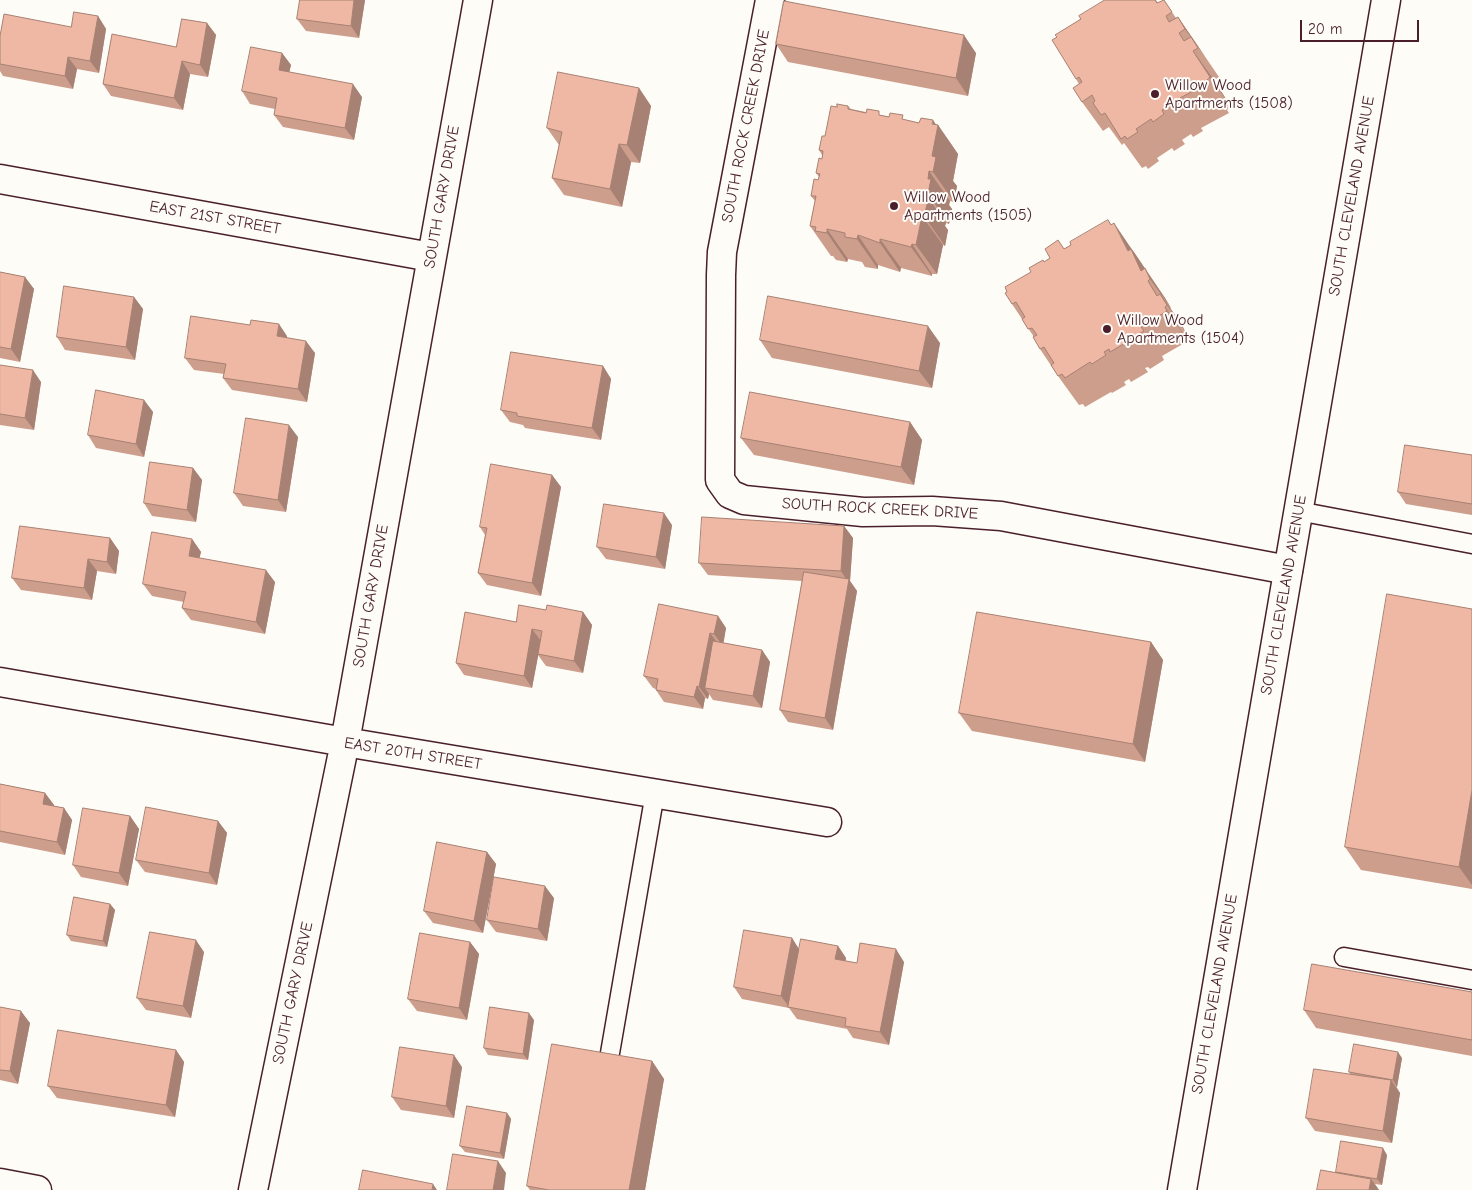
<!DOCTYPE html>
<html>
<head>
<meta charset="utf-8">
<style>
  body { margin:0 }
  #map { position:relative; width:1472px; height:1190px; overflow:hidden; background:#fdfcf7; font-family:"Comic Neue",sans-serif }
  canvas { display:block }
  .scale { position:absolute; left:1300px; top:20px; width:119px; height:22px; box-sizing:border-box; border:2px solid #4a1f2b; border-top:0; padding-left:6px; font-size:15px; line-height:18px; white-space:nowrap; color:#4a1f2b; -webkit-text-stroke:4px #fdfcf7; paint-order:stroke }
</style>
</head>
<body>
<div id="map">
<canvas width="1472" height="1190"></canvas>
<div class="scale">20 m</div>
</div>
<script>
const g = document.querySelector('canvas').getContext('2d');
g.lineJoin = 'round';
function stroke(path, color, width, dash) { g.strokeStyle = color; g.lineWidth = width; g.lineCap = dash ? 'butt' : 'round'; g.setLineDash(dash || []); g.stroke(path); }
function fill(path, color) { g.fillStyle = color; g.fill(path, 'evenodd'); }
function label(font, color, halo, rows, align = 'center') {
  g.font = font + ' "Comic Neue",sans-serif'; g.lineWidth = 4; g.setLineDash([]); g.textBaseline = 'middle'; g.strokeStyle = halo; g.fillStyle = color; for (const [text, x, y, turn = 0] of rows) {
    g.save(); g.translate(x, y); g.rotate((+turn || 0) * Math.PI / 180); g.textAlign = isNaN(turn) ? turn : align; if (halo) g.strokeText(text, 0, 0); g.fillText(text, 0, 0); g.restore();
  }
}
const service = new Path2D(`
  M1298 511 1472 544
  M1344 957 1472 980
  M610 1053 655 793`);
const minor = new Path2D(`
  M770 0 722 252 721 275 720 480 730 494 744 500 863 512 932 511 1001 516 1288 570
  M0 179 431 257
  M0 682 345 742 827 822
  M0 1183 37 1190
  M253 1190 345 742 478 0`);
const tertiary = new Path2D(`
  M1182 1190 1386 0`);
const wall = new Path2D(`
  M300 0H365L359 38 306 31 297 19Z
  M1105 0H1156L1158 3 1164 0 1176 18 1178 17 1219 77 1214 80 1231 107 1227 110 1229 113 1201 128 1203 131 1193 137 1191 134 1182 140 1185 144 1174 151 1172 148 1157 158 1159 161 1148 169 1146 166 1142 168 1124 143 1122 145 1109 127 1103 131 1082 102 1079 84 1076 79 1057 37Z
  M98 16 106 29 99 73 77 69 73 89 3 76 0 71V36L71 27Z
  M207 23 216 35 208 77 190 74 183 110 111 96 103 84 176 47Z
  M776 44 976 53 968 96 788 62Z
  M282 53 291 65 289 72 362 97 354 140 283 127 274 115 275 109 250 104 242 91Z
  M639 88 651 106 640 163 631 162 622 207 564 195 552 178 559 145 547 128Z
  M848 106 851 109 919 123 938 125 958 154 953 181 957 186 954 202 950 201 949 205 952 209 949 224 946 223 945 226 948 230 945 246 943 245 937 274H932V276L901 268 900 272 878 265V269L865 267 862 262 848 259 847 262 836 260 833 256H831L810 226 815 201 811 196 818 180 819 177 816 173 822 159V155L819 150 837 107Z
  M1111 225 1134 252 1165 298 1171 308 1170 309 1187 335 1185 336 1188 341 1162 356 1164 360 1150 369 1148 367 1145 368 1148 372 1131 382 1129 379 1124 382 1126 385 1112 393 1111 392 1085 407 1083 404 1079 405 1058 376 1040 349 1034 337 1012 304 1007 292 1031 272 1050 258 1058 240 1064 249Z
  M0 272 25 277 34 289 20 362 0 358Z
  M134 297 143 309 135 360 65 350 57 337Z
  M287 336V338L315 353 307 402 232 390 223 378 224 374 194 370 185 358Z
  M760 340 940 343 932 388 772 358Z
  M0 365 41 382 34 430 0 425Z
  M603 366 611 379 601 440 525 428 523 425 510 422 501 410Z
  M144 400 153 412 144 457 96 448 88 435Z
  M910 422 922 440 914 485 754 455 741 438Z
  M298 437 286 512 243 506 234 493Z
  M1472 455V515L1406 504 1398 492Z
  M193 468 202 480 196 522 152 516 144 503Z
  M552 475 561 487 541 596 487 585 478 573 485 535 480 527Z
  M672 525 665 569 606 559 597 547Z
  M844 526 853 538 850 581 857 591 833 730 788 722 780 710 802 581 708 575 699 563Z
  M110 538 119 551 116 574 97 571 92 600 21 590 12 578Z
  M192 539 201 552 199 558 275 582 265 634 191 620 182 608 184 602 152 596 143 584Z
  M1472 609V889L1361 870 1345 847Z
  M546 610 583 612 592 625 583 673 546 666 538 655 532 688 464 675 456 663 516 622Z
  M718 616 726 628 723 643 762 650 770 662 762 708 713 700 709 694 708 699 705 698 703 709 664 702 656 690V689L653 688 644 676Z
  M1151 642 1163 660 1145 762 972 731 959 713Z
  M0 784 45 793 54 805V806L64 808 72 820 65 855 0 842Z
  M130 816 139 829 128 886 81 877 73 865Z
  M218 821 227 833 217 885 145 872 136 860Z
  M487 852 496 864 483 933 433 923 424 911Z
  M554 898 547 941 496 932 487 920Z
  M110 904 115 910 107 947 71 941 67 935Z
  M792 938 799 949 838 946 846 958V961L857 963 904 962 889 1045 853 1038 847 1029 797 1019 789 1008 742 999 734 987Z
  M470 942 479 954 467 1020 417 1011 408 999Z
  M204 952 191 1018 146 1010 137 998Z
  M1472 992V1056L1316 1028 1304 1010Z
  M0 1007 30 1023 18 1084 0 1080Z
  M534 1020 528 1060 488 1055 484 1048Z
  M176 1050 184 1062 175 1117 57 1098 48 1086Z
  M1402 1058 1397 1087 1396 1086 1400 1093 1392 1143 1315 1131 1306 1118 1350 1074 1349 1072Z
  M652 1061 664 1079 645 1190H530L527 1186Z
  M462 1067 454 1118 401 1110 392 1097Z
  M507 1113 511 1119 504 1159 465 1152 460 1146Z
  M1387 1155 1382 1185 1375 1184 1379 1190H1317L1336 1173V1172Z`);
const shadedWall = new Path2D(`
  M354 0H365L359 38 351 26Z
  M98 16 106 29 99 73 90 61Z
  M1178 17 1198 46 1206 58 1185 29Z
  M207 23 216 35 208 77 200 65Z
  M964 35 976 53 968 96 956 78Z
  M1193 51 1214 80 1231 107 1210 77Z
  M282 53 291 65 287 82 279 70Z
  M68 57 77 69 73 89 65 76Z
  M182 61 190 74 183 110 174 98Z
  M353 84 362 97 354 140 345 128Z
  M639 88 651 106 640 163 627 145Z
  M933 120 937 126 938 125 958 154 953 181 957 186 954 202 933 172 932 156Z
  M619 144 631 162 622 207 610 189Z
  M929 171 950 201 949 205 952 209 949 224 928 194V179Z
  M925 193 946 223 945 226 948 230 945 246 924 216 923 200Z
  M922 216 943 245 937 274 916 245Z
  M1108 220 1124 243 1114 223 1165 298 1171 308 1150 279 1148 281Z
  M827 229 848 259 847 262 827 233Z
  M858 235 878 265V269L857 239Z
  M880 239 901 268 900 272 880 243Z
  M912 244 932 274V276L911 247Z
  M25 277 34 289 20 362 11 349Z
  M1160 294 1181 323 1187 335 1167 305Z
  M134 297 143 309 135 360 126 347Z
  M1165 307 1185 336 1188 341 1167 311Z
  M279 324 287 336 285 349 277 336Z
  M928 326 940 343 932 388 919 371Z
  M306 341 315 353 307 402 298 389Z
  M603 366 611 379 601 440 592 428Z
  M33 370 41 382 34 430 25 418Z
  M144 400 153 412 144 457 136 444Z
  M910 422 922 440 914 485 901 467Z
  M289 425 298 437 286 512 278 500Z
  M193 468 202 480 196 522 187 510Z
  M552 475 561 487 541 596 532 583Z
  M664 513 672 525 665 569 656 557Z
  M844 526 853 538 850 581 857 591 833 730 825 718 848 582 841 571Z
  M110 538 119 551 116 574 107 562Z
  M192 539 201 552 197 568 189 556Z
  M88 559 97 571 92 600 84 588Z
  M266 570 275 582 265 634 256 622Z
  M583 612 592 625 583 673 574 661Z
  M718 616 726 628 723 646 714 634Z
  M532 629 541 641 532 688 524 676Z
  M710 633 719 645 705 688 709 694 708 699 699 687Z
  M1151 642 1163 660 1145 762 1133 744Z
  M762 650 770 662 762 708 753 696Z
  M697 686 705 698 703 709 694 697Z
  M1472 790V885L1459 867Z
  M45 793 54 805 52 817 43 804Z
  M64 808 72 820 65 855 57 842Z
  M130 816 139 829 128 886 119 873Z
  M218 821 227 833 217 885 209 873Z
  M487 852 496 864 483 933 474 921Z
  M545 886 554 898 547 941 538 929Z
  M110 904 115 910 107 947 103 941Z
  M792 938 800 951 790 1008 781 996Z
  M196 940 204 952 191 1018 183 1006Z
  M470 942 479 954 467 1020 459 1008Z
  M838 946 846 958 843 971 835 959Z
  M896 949 904 962 889 1045 880 1032Z
  M21 1011 30 1023 18 1084 10 1071Z
  M529 1013 534 1020 528 1060 523 1054Z
  M176 1050 184 1062 175 1117 166 1105Z
  M1398 1052 1402 1058 1397 1087 1393 1080Z
  M454 1055 462 1067 454 1118 446 1106Z
  M652 1061 664 1079 645 1190H629Z
  M1391 1080 1400 1093 1392 1143 1383 1131Z
  M507 1113 511 1119 504 1159 500 1153Z
  M1383 1148 1387 1155 1382 1185 1377 1179Z
  M498 1161 506 1173 504 1190H493Z
  M1371 1179 1379 1190H1369Z
  M433 1184 437 1190H432Z`);
const building = new Path2D(`
  M300 0H354L351 26 297 19Z
  M1105 0H1155L1157 3 1164 0 1172 12 1166 16 1169 22 1178 17 1185 29 1179 33 1184 41 1191 37 1198 48 1193 51 1210 77 1206 81 1208 83 1180 98 1182 101 1172 108 1170 105 1162 110 1164 114 1153 122 1151 119 1136 129 1138 132 1127 139 1125 136 1121 139 1105 113 1101 115 1093 103 1095 101 1092 95 1082 102 1073 88 1082 82 1079 77 1076 79 1052 40 1057 37 1055 35 1081 19 1079 16Z
  M784 1 964 35 956 78 776 44Z
  M74 12 98 16 90 61 68 57 65 76 0 64V36L4 14 71 27Z
  M182 19 207 23 200 65 182 61 174 98 103 84 112 34 176 47Z
  M251 47 282 53 279 70 353 84 345 128 274 115 277 98 242 91Z
  M558 72 639 88 627 145 619 144 610 189 552 178 562 132 547 128Z
  M837 104 848 106V109L866 113 867 109 879 111V115L889 117 890 113 903 115 902 119 919 123 921 118 933 120 932 124 938 125 932 156 936 157 933 172 929 171 928 179H931L928 194 925 193 923 200 928 201 924 216H922L916 245 912 244 911 247 880 239V243L858 235 857 239 845 237V233L827 229V233L815 231 816 227 810 226 816 196H811L814 179 818 180 820 174 816 173 819 158 822 159 823 151 819 150 822 136H825L831 106 837 107Z
  M1108 220 1111 225 1114 223 1128 251 1131 249 1141 271 1145 268 1150 279 1148 281 1157 296 1160 294 1167 305 1165 307 1167 311 1141 327 1144 331 1129 339 1128 337 1125 339 1127 342 1110 352 1109 349 1104 352 1106 355 1092 364 1090 362 1065 378 1062 374 1058 376 1051 365 1054 363 1044 347 1040 349 1033 337 1037 335 1032 328 1028 329 1022 319 1025 317 1016 302 1012 304 1005 293 1007 292 1005 287 1031 272 1029 268 1043 260 1044 262 1050 258 1045 249 1058 240 1064 249 1071 245 1070 242Z
  M0 272 25 277 11 349 0 347Z
  M64 286 134 297 126 347 57 337Z
  M768 296 928 326 919 371 760 340Z
  M191 316 250 325 251 320 279 324 277 336 306 341 298 389 223 378 226 364 185 358Z
  M511 352 603 366 592 428 517 416V413L501 410Z
  M0 365 33 370 25 418 0 414Z
  M96 390 144 400 136 444 88 435Z
  M750 392 910 422 901 467 741 438Z
  M246 418 289 425 278 500 234 493Z
  M1405 445 1472 455V504L1398 492Z
  M150 462 193 468 187 510 144 503Z
  M491 464 552 475 532 583 478 573 487 528 480 527Z
  M604 504 664 513 656 557 597 547Z
  M702 517 844 526 841 571 699 563Z
  M20 526 110 538 107 562 88 559 84 588 12 578Z
  M152 532 192 539 189 556 266 570 256 622 182 608 186 592 143 584Z
  M804 572 849 579 825 718 780 710Z
  M1387 594 1472 609V790L1459 867 1345 847Z
  M659 604 718 616 714 634 710 633 699 687 697 686 694 697 656 690 658 679 644 676Z
  M519 605 546 610 547 605 583 612 574 661 538 654 542 631 532 629 524 676 456 663 465 612 516 622Z
  M977 612 1151 642 1133 744 959 713Z
  M713 641 762 650 753 696 705 688Z
  M0 784 45 793 43 804 64 808 57 842 0 831Z
  M146 807 218 821 209 873 136 860Z
  M83 808 130 816 119 873 73 865Z
  M437 842 487 852 474 921 424 911Z
  M494 877 545 886 538 929 487 920Z
  M74 897 110 904 103 941 67 935Z
  M744 930 792 938 781 996 734 987Z
  M150 932 196 940 183 1006 137 998Z
  M420 933 470 942 459 1008 408 999Z
  M801 939 838 946 835 959 857 963 860 943 896 949 880 1032 845 1026 846 1018 788 1007Z
  M1312 964 1472 992V1040L1304 1010Z
  M0 1007 21 1011 10 1071 0 1070Z
  M490 1007 529 1013 523 1054 484 1048Z
  M58 1030 176 1050 166 1105 48 1086Z
  M552 1044 652 1061 629 1190H549L527 1186Z
  M1354 1044 1398 1052 1393 1080 1349 1072Z
  M400 1047 454 1055 446 1106 392 1097Z
  M1314 1069 1391 1080 1383 1131 1306 1118Z
  M467 1106 507 1113 500 1153 460 1146Z
  M1341 1141 1383 1148 1377 1179 1336 1172Z
  M453 1154 498 1161 493 1190H447Z
  M363 1170 433 1184 432 1190H359Z
  M1321 1170 1371 1179 1369 1190H1317Z`);
const markers = [
  [1155,94,5,"#4a1f2b"],
  [894,206,5,"#4a1f2b"],
  [1107,329,5,"#4a1f2b"]
];
const poiNames = [
  ["Willow Wood",1165,85],
  ["Apartments (1508)",1165,103],
  ["Willow Wood",904,197],
  ["Apartments (1505)",904,215],
  ["Willow Wood",1117,320],
  ["Apartments (1504)",1117,338]
];
const streetNames = [
  ["SOUTH ROCK CREEK DRIVE",746,126,-79],
  ["SOUTH CLEVELAND AVENUE",1352,196,-80],
  ["SOUTH GARY DRIVE",442,197,-80],
  ["EAST 21ST STREET",215,218,10],
  ["SOUTH ROCK CREEK DRIVE",880,509,3],
  ["SOUTH CLEVELAND AVENUE",1284,595,-80],
  ["SOUTH GARY DRIVE",371,596,-80],
  ["EAST 20TH STREET",413,754,9],
  ["SOUTH GARY DRIVE",293,993,-78],
  ["SOUTH CLEVELAND AVENUE",1215,994,-80]
];
stroke(service, '#4a1f2b', 21);
stroke(minor, '#4a1f2b', 31);
stroke(tertiary, '#4a1f2b', 31);
stroke(service, '#fdfcf7', 18);
stroke(minor, '#fdfcf7', 28);
stroke(tertiary, '#fdfcf7', 28);
fill(wall, '#ce9e8d');
fill(shadedWall, '#a78173');
fill(building, '#efb8a4');
stroke(building, '#a78173', 1);
for (const [x, y, r, color] of markers) { const dot = new Path2D(); dot.arc(x, y, r, 0, 2 * Math.PI); g.fillStyle = color; g.fill(dot); stroke(dot, '#fdfcf7', 2); }
label('16px', '#4a1f2b', '#fdfcf7', poiNames, 'left');
label('16px', '#4a1f2b', '#fdfcf7', streetNames);
</script>
</body>
</html>
